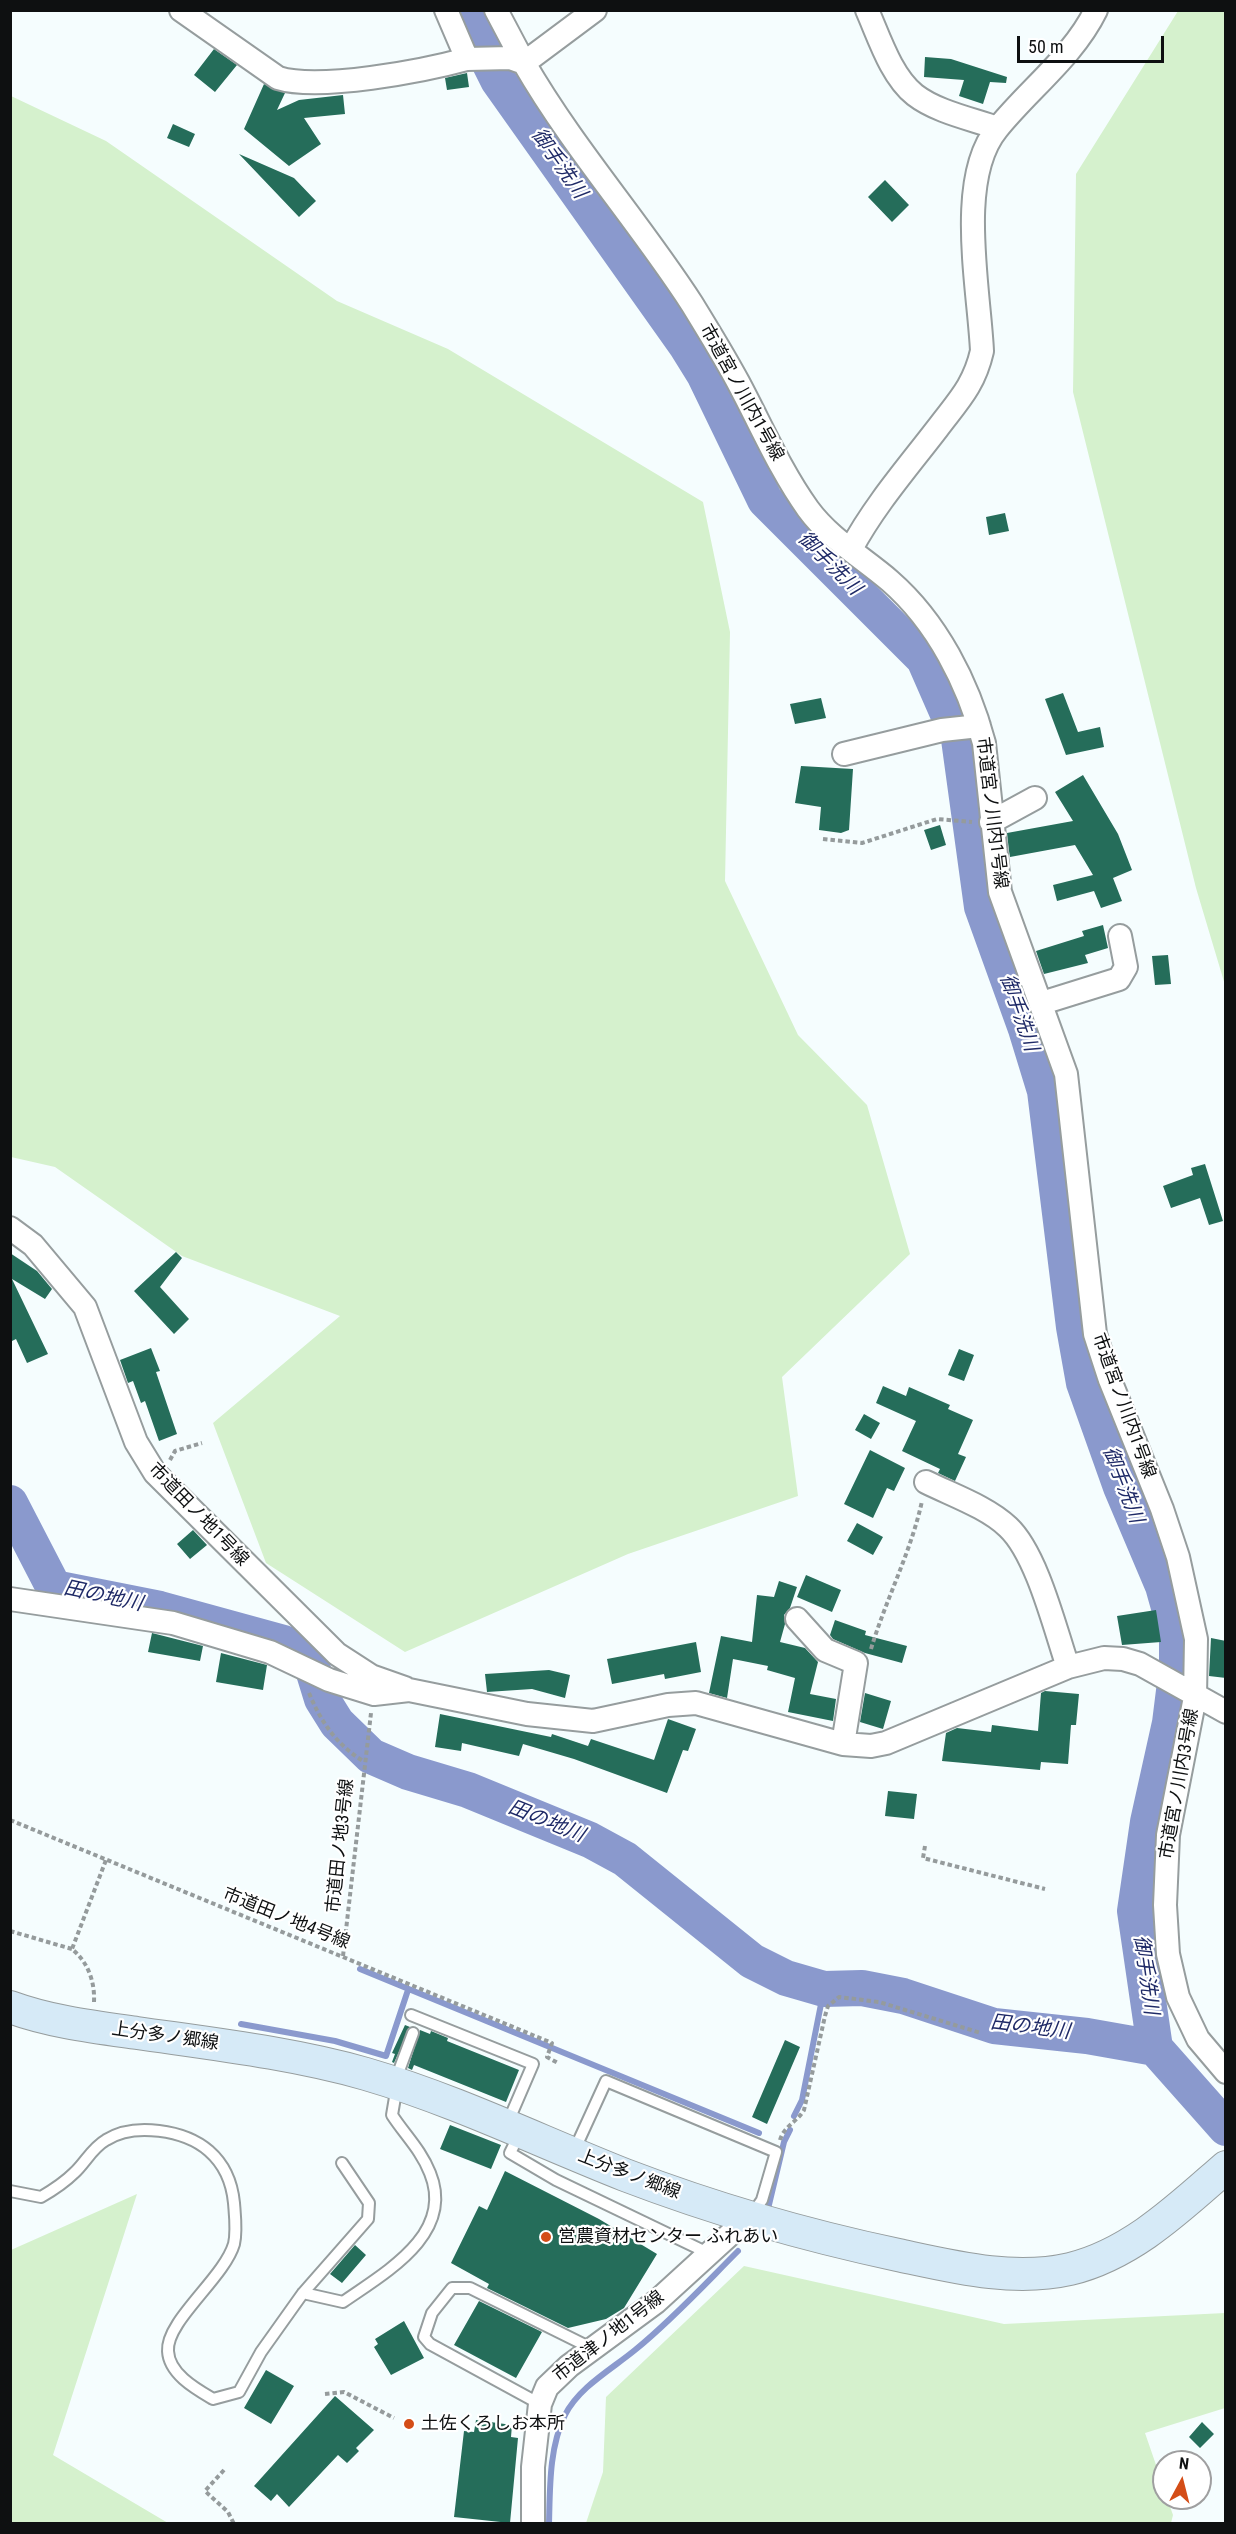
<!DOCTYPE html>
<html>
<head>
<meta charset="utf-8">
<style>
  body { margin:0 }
  #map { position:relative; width:1236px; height:2534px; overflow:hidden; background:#f5fdfe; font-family:"Roboto Condensed",sans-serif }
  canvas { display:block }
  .frame { position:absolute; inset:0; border:12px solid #0e1011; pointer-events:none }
  .north { position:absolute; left:1152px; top:2450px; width:60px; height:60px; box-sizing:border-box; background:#fff; border:2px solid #9f9fa0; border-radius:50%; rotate:7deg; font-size:16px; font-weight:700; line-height:24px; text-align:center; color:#0e1011 }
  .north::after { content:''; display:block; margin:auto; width:21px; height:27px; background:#d44d17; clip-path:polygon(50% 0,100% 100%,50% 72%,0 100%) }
  .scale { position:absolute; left:1017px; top:36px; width:147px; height:27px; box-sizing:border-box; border:3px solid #0e1011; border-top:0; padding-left:8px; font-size:18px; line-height:21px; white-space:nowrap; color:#0e1011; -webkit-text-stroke:4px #fff; paint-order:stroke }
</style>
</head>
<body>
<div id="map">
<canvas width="1236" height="2534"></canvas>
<div class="frame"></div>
<div class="north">N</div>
<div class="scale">50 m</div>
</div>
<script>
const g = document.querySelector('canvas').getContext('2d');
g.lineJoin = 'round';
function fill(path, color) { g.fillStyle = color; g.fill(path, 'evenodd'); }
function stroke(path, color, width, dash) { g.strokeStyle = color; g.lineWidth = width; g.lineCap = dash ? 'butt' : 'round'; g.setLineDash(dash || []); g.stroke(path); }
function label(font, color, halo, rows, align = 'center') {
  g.font = font + ' "Roboto Condensed","Noto Sans JP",sans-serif'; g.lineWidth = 4.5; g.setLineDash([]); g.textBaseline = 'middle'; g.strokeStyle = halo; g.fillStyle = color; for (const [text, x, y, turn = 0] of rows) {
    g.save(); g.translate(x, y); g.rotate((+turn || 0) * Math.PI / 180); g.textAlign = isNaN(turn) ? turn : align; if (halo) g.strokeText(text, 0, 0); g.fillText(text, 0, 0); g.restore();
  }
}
const green = new Path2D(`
  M1178 11H1226L1225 985 1196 888 1073 392 1076 174Z
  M11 96 106 141 337 301 448 349 703 502 730 632 725 881 798 1035 867 1105 910 1254 782 1377 798 1496 628 1554 405 1652 266 1563 213 1423 340 1316 182 1256 55 1167 11 1157Z
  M137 2194 53 2455 168 2523H11V2250Z
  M744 2266 1004 2324 1225 2313V2408L1145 2433 1164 2488V2498H1167L1173 2515 1171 2523H586L603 2472 606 2397Z`);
const stream = new Path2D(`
  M360 1969 759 2133
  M241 2024 335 2041 386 2056 408 1990
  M794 2116 802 2100 824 1989
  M767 2213 784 2142 790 2130
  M549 2524C550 2488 549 2448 565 2415 579 2387 612 2369 635 2350 672 2320 705 2284 738 2251`);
const river = new Path2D(`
  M463 10 498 80 686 345 704 374 765 500 924 659 959 739 982 907 1026 1029 1045 1091 1074 1327 1084 1383 1121 1487 1163 1586 1177 1636V1667L1170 1723 1148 1822 1135 1911 1155 2048 1226 2128
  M10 1503 54 1588 160 1609 284 1643 310 1660 322 1699 337 1723 371 1756 408 1772 468 1790 590 1840 625 1859 752 1961 786 1978 824 1989 862 1988 903 1996 994 2026 1087 2036 1155 2048`);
const building = new Path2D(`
  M214 49 237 65 215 92 194 75Z
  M925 57 951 59 1007 77 1006 83 990 82 983 104 959 96 964 80 924 77Z
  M467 73 469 87 447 90 445 78Z
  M264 84 285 93 277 110 299 100 343 95 345 114 304 118 321 144 289 166 244 129Z
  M173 124 195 134 189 147 167 138Z
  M239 154 294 178 316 201 299 217Z
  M885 180 909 205 892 222 868 197Z
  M1005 513 1009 531 989 535 986 517Z
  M1063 693 1078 732 1100 727 1104 747 1066 755 1045 699Z
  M821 698 826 718 795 724 790 704Z
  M801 766 853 769 849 830 841 833 819 830 821 807 795 803Z
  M1083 775 1118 834 1132 870 1113 878 1122 901 1101 908 1094 891 1057 901 1053 885 1093 875 1075 845 1010 857 1009 851 1007 833 1073 821 1055 792Z
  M940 825 946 845 931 850 924 830Z
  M1103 925 1108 948 1085 955 1088 963 1044 974 1036 951 1084 936 1082 931Z
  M1168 955 1171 984 1155 985 1152 956Z
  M1205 1164 1223 1221 1209 1225 1200 1198 1171 1208 1163 1186 1193 1175 1191 1168Z
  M176 1252 182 1258 160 1287 189 1319 174 1334 134 1291Z
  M10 1253 37 1271 52 1289 45 1299 12 1279 48 1354 27 1363 16 1339 10 1342Z
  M151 1348 160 1371 156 1372 177 1434 159 1441 145 1401 141 1403 133 1381 128 1383 120 1360Z
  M959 1349 974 1355 964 1381 948 1375Z
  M883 1386 906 1396 909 1387 950 1405 948 1409 973 1420 958 1454 966 1457 955 1481 938 1473 940 1469 902 1451 916 1421 876 1403Z
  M864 1414 880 1423 871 1439 855 1430Z
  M870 1450 905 1468 894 1491 887 1488 873 1518 844 1504Z
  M857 1523 883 1537 873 1555 847 1541Z
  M193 1530 207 1545 190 1559 177 1544Z
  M806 1575 841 1590 832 1612 797 1597Z
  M779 1581 797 1587 790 1608 784 1615 785 1624 780 1642 805 1648 818 1662 810 1694 836 1699 833 1721 788 1712 795 1678 767 1670 768 1666 733 1659 727 1698 709 1693 721 1636 752 1642 757 1595 774 1597Z
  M1156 1610 1161 1642 1122 1645 1117 1616Z
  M835 1620 866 1631 865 1635 907 1646 902 1663 865 1653 833 1639 830 1635Z
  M152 1633 203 1646 200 1661 148 1652Z
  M1211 1638 1226 1641V1678L1209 1676Z
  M696 1642 701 1672 665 1679 664 1674 612 1684 607 1659Z
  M221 1653 267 1665 263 1690 216 1682Z
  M549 1670 570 1675 565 1698 532 1689 487 1692 485 1674Z
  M1045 1691 1079 1694 1076 1725H1071L1068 1764 1041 1762 1040 1770 942 1761 946 1733 957 1728 991 1732 992 1725 1038 1731 1041 1693Z
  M865 1693 891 1701 883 1729 860 1722Z
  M440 1714 551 1737 552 1734 588 1746 591 1739 654 1760 668 1719 696 1729 688 1751 683 1750 667 1793 574 1759 523 1744 519 1756 462 1743 461 1751 435 1747Z
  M888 1791 917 1794 914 1819 885 1816Z
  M405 2025 410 2027 394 2063 392 2062 395 2054 392 2053Z
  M420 2030 430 2034 431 2031 448 2038 447 2041 519 2070 506 2102 414 2065 412 2070 408 2068Z
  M785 2040 800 2047 767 2124 752 2117Z
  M450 2125 501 2145 491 2169 440 2149Z
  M505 2171 599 2219 657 2254 624 2308 606 2319 568 2328 487 2288 489 2284 451 2263 479 2206 487 2210Z
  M355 2245 366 2255 342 2283 330 2274Z
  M479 2301 542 2332 516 2378 454 2345Z
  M404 2321 424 2358 391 2375 374 2347 378 2344 375 2339Z
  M266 2370 294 2386 271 2424 244 2408Z
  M335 2396 374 2430 356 2448 359 2451 347 2463 338 2455 289 2507 277 2494 271 2501 254 2486Z
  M476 2420 512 2425 511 2437 518 2438 510 2523 454 2517 464 2431 474 2432Z
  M1202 2422 1214 2434 1200 2448 1189 2437Z`);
const path = new Path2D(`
  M823 839 862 843 937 819 972 822
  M170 1460 175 1451 202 1443
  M871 1649C886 1599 911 1552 922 1501
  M309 1693C321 1722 336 1744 363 1761
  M10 1820 552 2043 547 2057 558 2063
  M925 1846 923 1858 1045 1889
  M10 1931 72 1949
  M343 1956 371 1713
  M94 2002C95 1982 88 1962 72 1949L106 1860
  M780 2140C784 2126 797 2122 804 2110L825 2016 828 2006 839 1997 879 2002 981 2033
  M325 2394 344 2392 394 2418
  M224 2470 205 2491 228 2512 234 2524`);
const service = new Path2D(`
  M411 2015 533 2064 508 2122
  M520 2133 510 2153 556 2180 710 2254
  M574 2151 606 2081 776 2152 762 2200 753 2213
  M10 2191 41 2197C53 2190 64 2183 74 2173 85 2163 92 2148 106 2140 134 2122 185 2130 209 2151 225 2165 232 2182 234 2203 235 2216 237 2231 234 2244 224 2278 166 2321 168 2351 169 2374 196 2389 213 2399L239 2392 261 2352 303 2293 368 2219 369 2203 342 2163
  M303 2293 343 2302C386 2272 455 2234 430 2173 421 2150 405 2135 392 2115L400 2068 413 2033
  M540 2404 430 2344 424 2337 432 2313 452 2288H470L593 2349`);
const minor = new Path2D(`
  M181 10 278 78C319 91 423 71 467 59
  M446 10 467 59 510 58 524 63C573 148 639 222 692 304 708 330 724 356 738 382 761 425 780 470 808 509 830 539 862 557 890 581 937 622 968 683 984 743L1000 892 1066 1074 1095 1334 1110 1380 1162 1509 1178 1557 1196 1639 1195 1697 1168 1835 1165 1905 1168 1954 1178 1997 1198 2039 1226 2072
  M496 10 524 63 595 10
  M867 10C879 37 891 76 915 95 937 112 972 119 997 128
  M851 549C874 506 907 468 937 429 958 401 974 386 982 351 979 288 956 179 997 129 1029 89 1073 57 1096 10
  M844 754 942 730 979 726
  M991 822 1035 798
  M1042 1003 1119 979 1126 967 1120 936
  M10 1228 33 1245 85 1307 136 1442 155 1473 337 1654 371 1676 405 1688
  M926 1482C952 1495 987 1507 1008 1527 1037 1554 1055 1629 1068 1667
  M10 1599 173 1623 270 1652 329 1680 374 1694 409 1690 527 1714 593 1721 668 1705 696 1703 843 1744 871 1746 886 1743 1068 1667 1104 1658 1123 1659 1140 1664 1226 1712
  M797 1619 825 1650 856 1663 843 1744
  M533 2524V2467L540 2404 547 2387 569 2366 656 2302 748 2218`);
const secondary = new Path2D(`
  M10 2007C51 2022 94 2027 137 2033 213 2044 292 2053 366 2074 455 2100 539 2141 625 2175 714 2209 804 2235 898 2255 954 2267 1013 2282 1070 2269 1132 2254 1180 2207 1226 2167`);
const markers = [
  [546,2237,6,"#d44d17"],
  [409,2424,6,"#d44d17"]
];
const streetNames = [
  ["市道宮ノ川内1号線",741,393,61],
  ["市道宮ノ川内1号線",991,813,83],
  ["市道宮ノ川内1号線",1123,1406,70],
  ["市道田ノ地1号線",198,1515,46],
  ["市道宮ノ川内3号線",1180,1784,-80],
  ["市道田ノ地3号線",341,1846,-84],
  ["市道田ノ地4号線",286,1919,22],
  ["上分多ノ郷線",165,2037,8],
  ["上分多ノ郷線",629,2175,21],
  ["市道津ノ地1号線",609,2337,-38]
];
const poiNames = [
  ["営農資材センター ふれあい",558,2237],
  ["土佐くろしお本所",421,2424]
];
const waterNames = [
  ["御手洗川",558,164,55],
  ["御手洗川",829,564,45],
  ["御手洗川",1018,1013,71],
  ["御手洗川",1122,1485,69],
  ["田の地川",103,1597,12],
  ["田の地川",546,1822,22],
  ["御手洗川",1145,1975,82],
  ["田の地川",1030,2028,7]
];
fill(green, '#d5f1cd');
stroke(stream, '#8a99cd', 6);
stroke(river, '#8a99cd', 36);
fill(building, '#256d5a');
stroke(service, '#969d9e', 14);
stroke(minor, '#969d9e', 26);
stroke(secondary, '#969d9e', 34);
stroke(path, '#959b9c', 4, [4.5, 3]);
stroke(service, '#fff', 10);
stroke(minor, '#fff', 22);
stroke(secondary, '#d6eaf7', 32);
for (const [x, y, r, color] of markers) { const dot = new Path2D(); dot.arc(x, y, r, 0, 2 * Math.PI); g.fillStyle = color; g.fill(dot); stroke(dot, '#fff', 2); }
label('18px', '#0e1011', '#fff', streetNames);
label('18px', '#0e1011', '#fff', poiNames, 'left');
label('italic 20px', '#1f2a67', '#fff', waterNames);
</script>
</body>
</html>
